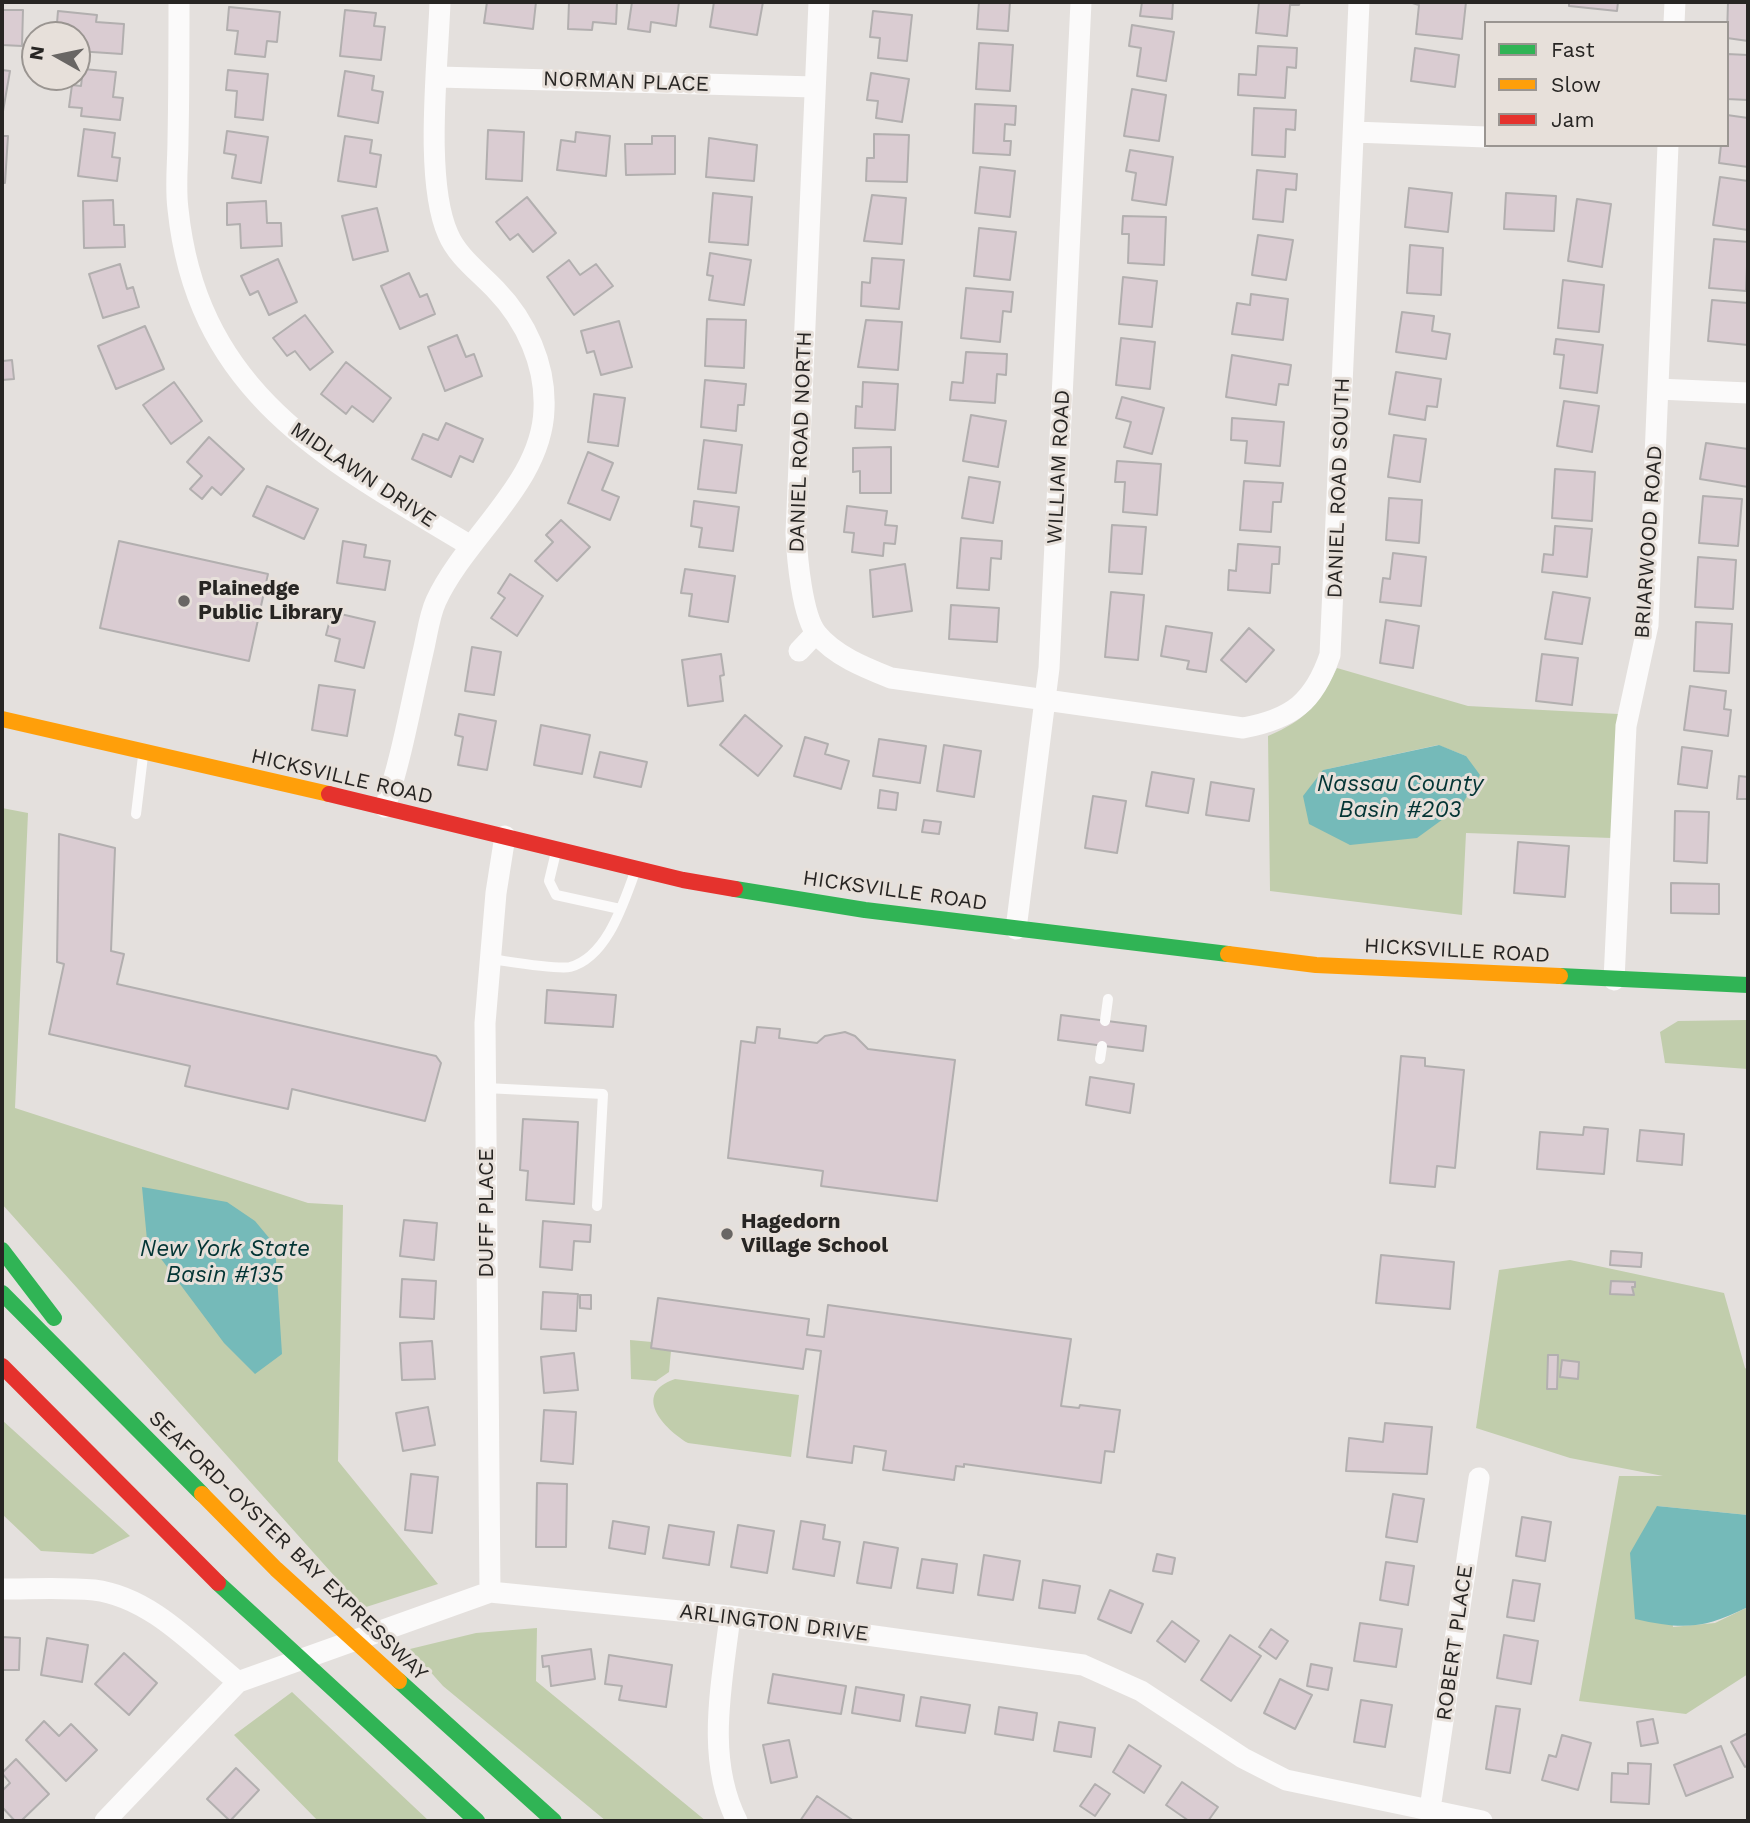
<!DOCTYPE html>
<html>
<head>
<meta charset="utf-8">
<style>
  body { margin:0 }
  #map { position:relative; width:1750px; height:1823px; overflow:hidden; background:#e4e0dd; font-family:"Work Sans",sans-serif }
  canvas { display:block }
  .frame { position:absolute; inset:0; border:4px solid #272523; pointer-events:none }
  .legend { position:absolute; left:1484px; top:21px; width:245px; height:126px; box-sizing:border-box; background:#e7e0da; border:2px solid #9a9591; margin:0; padding:9px 12px; list-style:none; font-size:21px; color:#272523 }
  .legend li { display:flex; align-items:center; gap:14px; height:35px }
  .legend b { width:35px; border:2px solid #9a9591 }
  .north { position:absolute; left:21px; top:21px; width:70px; height:70px; box-sizing:border-box; background:#e7e0da; border:2px solid #9a9591; border-radius:50%; rotate:279deg; font-size:19px; font-weight:700; line-height:28px; text-align:center; color:#272523 }
  .north::after { content:''; display:block; margin:auto; width:24px; height:32px; background:#696664; clip-path:polygon(50% 0,100% 100%,50% 72%,0 100%) }
</style>
</head>
<body>
<div id="map">
<canvas width="1750" height="1823"></canvas>
<div class="frame"></div>
<ul class="legend">
<li><b style="height:9px;background:#30b455"></b>Fast</li>
<li><b style="height:9px;background:#ff9f0a"></b>Slow</li>
<li><b style="height:9px;background:#e5322d"></b>Jam</li>
</ul>
<div class="north">N</div>
</div>
<script>
const g = document.querySelector('canvas').getContext('2d');
g.lineJoin = 'round';
function fill(path, color) { g.fillStyle = color; g.fill(path, 'evenodd'); }
function stroke(path, color, width, dash) { g.strokeStyle = color; g.lineWidth = width; g.lineCap = dash ? 'butt' : 'round'; g.setLineDash(dash || []); g.stroke(path); }
function label(font, color, halo, rows, align = 'center') {
  g.font = font + ' "Work Sans",sans-serif'; g.lineWidth = 6; g.setLineDash([]); g.textBaseline = 'middle'; g.strokeStyle = halo; g.fillStyle = color; for (const [text, x, y, turn = 0] of rows) {
    g.save(); g.translate(x, y); g.rotate((+turn || 0) * Math.PI / 180); g.textAlign = isNaN(turn) ? turn : align; if (halo) g.strokeText(text, 0, 0); g.fillText(text, 0, 0); g.restore();
  }
}
const green = new Path2D(`
  M1337 668 1468 706 1618 714 1612 838 1466 833 1462 915 1270 891 1268 736C1306 720 1319 704 1337 668ZM1438 745 1466 756 1323 770Z
  M2 808 28 813 15 1108 308 1203 343 1205 338 1461 438 1584 363 1608 2 1204Z
  M1748 1020V1069L1665 1063 1660 1032 1678 1021Z
  M1570 1260 1724 1293 1745 1368 1748 1370V1515L1657 1506 1673 1627 1715 1623 1748 1607V1674L1686 1714 1579 1701 1619 1476H1663L1570 1458 1476 1428 1499 1270Z
  M630 1340 652 1342V1348L671 1351 669 1372 656 1381 631 1379Z
  M675 1379 799 1395 791 1457 688 1443C664 1429 631 1394 675 1379Z
  M2 1420 130 1536 93 1554 41 1551 2 1514Z
  M537 1628 536 1681 706 1821H606L443 1686 410 1649 476 1633Z
  M292 1692 429 1821H318L234 1735Z`);
const water = new Path2D(`
  M1439 745 1466 756 1480 775 1461 806 1417 838 1350 845 1309 824 1303 796 1323 770Z
  M142 1187 227 1202 255 1221 275 1245 282 1354 255 1374 224 1343 147 1240Z
  M1657 1506 1748 1515V1607C1703 1629 1684 1630 1635 1619L1630 1553Z`);
const building = new Path2D(`
  M487 2H536L533 29 484 23Z
  M569 2H617L616 24 593 22 592 30 568 29Z
  M632 2H679L676 26 651 22 650 32 628 29Z
  M714 2H763L757 35 710 27Z
  M979 2H1010L1008 31 977 29Z
  M1142 2H1173L1172 19 1140 16Z
  M1259 2H1300L1299 5H1290L1287 36 1256 33Z
  M1409 2H1466L1462 39 1416 34 1419 5Z
  M1569 2H1618L1617 11 1569 6Z
  M1728 2H1748V41L1727 38Z
  M229 7 280 12 277 42 267 41 265 57 235 54 238 31 227 30Z
  M2 10H23L22 46 2 45Z
  M345 10 376 13 374 26 385 27 381 60 340 56Z
  M58 11 97 15 96 22 124 24 122 54 77 51V35H56Z
  M873 11 912 15 907 61 878 58 880 38 870 37Z
  M1132 25 1174 32 1166 81 1137 76 1141 48 1129 46Z
  M979 43 1013 45 1010 91 976 89Z
  M1258 46 1297 48 1296 68 1287 67 1285 98 1238 95 1239 74 1256 75Z
  M1415 48 1459 55 1455 87 1411 81Z
  M1727 54 1748 55V100L1727 99Z
  M83 69 116 72 113 97 123 98 120 120 81 116 82 108 69 107 72 85 81 86Z
  M2 70 10 71 2 117Z
  M228 70 268 74 263 120 235 117 237 91 226 90Z
  M345 71 374 76 372 90 383 92 378 123 338 116Z
  M871 73 909 79 902 122 876 118 878 101 867 100Z
  M1132 89 1166 95 1159 141 1124 136Z
  M975 104 1016 106 1015 125 1005 124 1004 141H1011L1010 155 973 153Z
  M1254 108 1296 110 1295 130 1286 129 1285 157 1252 155Z
  M1727 115 1748 118V167L1719 163 1721 145H1727Z
  M84 129 115 133 112 157 120 158 117 181 78 176Z
  M488 130 524 132 522 181 486 179Z
  M227 131 268 137 261 183 232 178 236 155 224 153Z
  M576 132 610 136 606 176 557 170 561 140 575 142Z
  M874 134 909 135 907 182 866 181 867 158H874Z
  M2 136H8L5 183H2Z
  M345 136 372 140 370 153 381 155 376 187 338 181Z
  M652 136H675V174L626 175 625 144H652Z
  M709 138 757 145 754 181 706 177Z
  M1130 150 1173 157 1166 205 1132 200 1136 173 1126 171Z
  M980 167 1015 171 1010 217 975 213Z
  M1257 170 1297 174 1296 190 1286 189 1283 222 1253 219Z
  M1720 177 1748 181V230L1713 225Z
  M1409 188 1452 193 1448 232 1405 227Z
  M713 193 752 197 748 245 709 242Z
  M1506 193 1556 196 1554 231 1504 229Z
  M872 195 906 198 902 244 864 241Z
  M527 197 556 233 533 252 518 234 510 240 496 222Z
  M1577 199 1611 204 1602 267 1568 261Z
  M113 200 114 225H124L125 247 84 248 83 201Z
  M266 201 267 223H281L282 246 241 248 240 224 227 225V203Z
  M377 208 388 251 353 260 342 216Z
  M1123 216 1166 217 1164 265 1128 263 1129 234H1122Z
  M979 228 1016 232 1010 280 974 276Z
  M1258 235 1293 240 1286 280 1252 275Z
  M1714 239 1748 242 1746 291 1709 288Z
  M1410 245 1443 248 1441 295 1407 293Z
  M710 253 751 260 744 305 709 300 713 276 707 275Z
  M872 258 904 260 899 309 861 306 862 282 870 283Z
  M278 259 297 302 269 315 258 291 250 295 241 276Z
  M569 260 580 275 596 264 613 286 574 315 547 277Z
  M120 264 127 289 133 287 139 307 103 318 89 274Z
  M409 273 420 297 427 294 435 314 400 329 381 286Z
  M1123 277 1157 281 1152 327 1119 324Z
  M1563 280 1604 285 1599 332 1558 328Z
  M966 288 1013 292 1011 312 1003 311 1000 342 961 338Z
  M1251 294 1288 299 1283 340 1232 334 1237 303 1250 305Z
  M1712 300 1748 303V345L1708 341Z
  M1402 312 1434 316 1432 331 1450 334 1446 359 1396 352Z
  M305 315 333 352 310 370 295 351 287 356 273 338Z
  M707 319 746 320 744 368 705 366Z
  M866 320 902 322 898 370 858 367Z
  M619 321 632 367 601 375 594 351 587 353 581 331Z
  M145 326 164 369 116 389 98 346Z
  M457 335 466 357 474 354 482 376 445 391 428 347Z
  M1121 338 1155 342 1150 389 1116 385Z
  M1556 339 1603 345 1597 393 1560 388 1564 355 1554 354Z
  M2 345 3 361 12 360 14 379 2 380Z
  M966 352 1007 354 1006 375 997 374 995 403 950 400 952 382 963 383Z
  M1232 355 1291 365 1288 385 1279 384 1276 405 1226 397Z
  M346 362 391 398 373 422 352 406 346 414 321 394Z
  M1396 372 1441 379 1437 407 1427 406 1425 420 1389 414Z
  M705 380 746 384 744 405H738L736 431 701 427Z
  M174 382 202 421 171 444 143 405Z
  M863 382 898 384 895 430 855 428 856 406 862 407Z
  M594 394 625 398 618 446 588 442Z
  M1122 397 1164 408 1152 454 1124 447 1131 422 1116 418Z
  M1564 401 1599 406 1592 452 1557 446Z
  M971 415 1006 421 998 467 963 461Z
  M1232 418 1284 422 1280 466 1245 463 1247 441 1231 440Z
  M446 423 483 439 473 462 460 456 451 477 412 459 423 434 438 440Z
  M1394 435 1426 439 1420 482 1388 477Z
  M209 437 244 469 221 495 212 487 202 499 190 489 202 476 187 462Z
  M704 440 742 445 736 493 698 489Z
  M1706 443 1748 449V487L1700 479Z
  M891 447V493H860V471L853 472V448Z
  M588 452 613 463 602 490 619 497 610 520 568 503Z
  M1117 461 1161 464 1157 515 1123 512 1125 482H1115Z
  M1555 469 1595 472 1592 521 1552 518Z
  M969 477 1000 482 993 523 962 518Z
  M1244 481 1283 483 1281 502H1273L1271 532 1240 530Z
  M267 486 318 509 304 539 253 516Z
  M1703 496 1742 499 1738 546 1699 543Z
  M1389 498 1422 500 1419 543 1386 540Z
  M694 501 739 507 733 551 699 547 702 528 691 526Z
  M847 506 887 511 885 525 897 526 895 544 884 543 883 556 852 552 854 533 844 532Z
  M561 520 590 547 557 581 535 561 553 542 546 535Z
  M1112 525 1146 527 1142 574 1109 572Z
  M1555 526 1592 529 1587 577 1542 572 1544 554 1553 555Z
  M961 538 1002 541 1001 559 991 558 989 590 957 588Z
  M119 541 268 574 249 661 100 628Z
  M343 541 366 545 364 557 390 561 385 590 337 583Z
  M1238 544 1280 547 1279 564H1272L1270 593 1228 590 1229 570 1236 571Z
  M1393 553 1426 557 1421 606 1380 602 1383 578 1390 579Z
  M1698 557 1736 560 1733 609 1695 607Z
  M905 564 912 611 873 617 870 570Z
  M685 569 735 576 728 622 689 616 692 594 681 593Z
  M510 574 543 596 517 636 491 618 505 598 498 593Z
  M1111 592 1144 595 1138 660 1105 657Z
  M1553 592 1590 598 1582 644 1545 639Z
  M951 605 999 608 997 642 949 639Z
  M332 612 375 622 364 668 335 661 340 639 326 635Z
  M1386 620 1419 626 1413 668 1380 663Z
  M1696 622 1732 624 1729 673 1694 671Z
  M1166 626 1212 633 1206 672 1187 669 1189 661 1161 656Z
  M1249 628 1274 650 1246 682 1221 660Z
  M472 647 501 652 494 695 465 691Z
  M721 654 724 675 720 676 723 701 688 706 682 660Z
  M1542 654 1578 658 1572 705 1536 701Z
  M319 685 355 690 347 736 312 730Z
  M1690 686 1726 691 1724 709 1731 710 1728 736 1684 730Z
  M459 714 496 721 487 770 458 765 463 737 455 735Z
  M745 715 782 746 758 776 720 745Z
  M541 725 590 735 582 774 534 765Z
  M805 737 828 744 825 754 849 761 841 789 794 776Z
  M879 739 926 746 920 783 873 776Z
  M944 745 981 751 974 797 937 791Z
  M1682 747 1712 751 1707 788 1678 784Z
  M600 752 647 762 641 787 594 777Z
  M1152 772 1194 779 1188 813 1146 806Z
  M1739 776 1748 777V799H1737Z
  M1211 782 1254 789 1249 821 1206 815Z
  M880 790 898 793 896 810 878 808Z
  M1093 796 1126 801 1117 853 1085 848Z
  M1675 811 1709 812 1707 863 1674 861Z
  M924 820 941 822 939 834 922 832Z
  M59 834 115 848 111 951 124 954 117 984 436 1056 441 1063 425 1121 292 1089 288 1109 185 1086 190 1066 49 1034 64 964 57 962Z
  M1518 842 1569 846 1565 897 1514 893Z
  M1671 883 1719 884V914L1671 913Z
  M547 990 616 995 613 1027 545 1023Z
  M1061 1015 1146 1026 1143 1051 1058 1040Z
  M757 1027 780 1029 779 1038 817 1043 825 1036 845 1032 855 1036 868 1049 955 1060 937 1201 821 1186 823 1171 728 1158 741 1041 755 1043Z
  M1401 1056 1425 1058V1066L1464 1070 1455 1168 1437 1166 1435 1187 1390 1183Z
  M1090 1077 1134 1084 1130 1113 1086 1105Z
  M523 1119 578 1122 574 1204 526 1200 528 1171 520 1170Z
  M1584 1127 1608 1129 1604 1174 1537 1169 1540 1132 1583 1135Z
  M1640 1130 1684 1134 1682 1165 1637 1161Z
  M404 1220 437 1223 434 1260 400 1256Z
  M543 1221 591 1225 590 1242 574 1241 572 1270 540 1267Z
  M1611 1251 1642 1253 1641 1267 1610 1265Z
  M1381 1255 1454 1262 1450 1309 1376 1303Z
  M402 1279 436 1281 434 1319 400 1317Z
  M1611 1281 1635 1282V1287H1632L1634 1295 1610 1294Z
  M543 1292 578 1294 576 1331 541 1329Z
  M580 1295H591V1309L580 1308Z
  M658 1298 809 1319 807 1335 824 1337 828 1305 1071 1339 1061 1406 1079 1408 1080 1405 1120 1410 1114 1452 1105 1451 1101 1483 964 1464V1467L956 1466 954 1480 883 1470 886 1451 854 1446 852 1463 807 1457 821 1351 806 1349 803 1369 651 1348Z
  M432 1341 435 1379 402 1380 400 1343Z
  M574 1353 578 1390 544 1393 541 1357Z
  M1548 1355H1558L1557 1389H1547Z
  M1562 1360 1579 1362 1578 1379 1560 1377Z
  M428 1407 435 1445 403 1451 396 1413Z
  M544 1410 576 1412 573 1464 541 1461Z
  M1385 1423 1432 1427 1427 1474 1346 1471 1349 1438 1383 1442Z
  M411 1474 438 1477 432 1533 405 1530Z
  M537 1483 567 1484 566 1547H536Z
  M1393 1494 1424 1499 1417 1542 1386 1537Z
  M1522 1517 1551 1522 1545 1561 1516 1556Z
  M613 1521 649 1527 645 1554 609 1548Z
  M801 1521 825 1525 823 1539 840 1542 834 1576 793 1569Z
  M669 1525 714 1532 709 1565 663 1558Z
  M738 1525 774 1531 767 1573 731 1567Z
  M864 1542 898 1548 891 1588 857 1583Z
  M1157 1554 1175 1558 1172 1574 1153 1571Z
  M984 1555 1020 1561 1013 1600 978 1595Z
  M922 1559 957 1564 953 1593 917 1588Z
  M1386 1562 1414 1566 1408 1605 1380 1600Z
  M1043 1580 1080 1586 1075 1613 1039 1608Z
  M1513 1580 1540 1584 1534 1621 1507 1617Z
  M1110 1590 1143 1604 1131 1633 1098 1619Z
  M1172 1621 1199 1641 1185 1662 1157 1641Z
  M1360 1623 1402 1629 1396 1667 1354 1661Z
  M1271 1629 1288 1641 1276 1659 1259 1647Z
  M1230 1635 1261 1656 1231 1701 1201 1680Z
  M1504 1635 1538 1641 1531 1684 1497 1678Z
  M2 1637 20 1638 19 1670H2Z
  M47 1638 88 1645 82 1682 41 1675Z
  M591 1649 595 1679 551 1686 549 1666 543 1667 542 1656Z
  M124 1653 157 1683 129 1715 95 1684Z
  M609 1655 672 1665 666 1707 619 1700 622 1686 605 1684Z
  M1311 1664 1332 1668 1328 1690 1307 1686Z
  M773 1674 846 1686 841 1714 768 1703Z
  M1280 1679 1312 1695 1295 1729 1264 1713Z
  M856 1687 904 1695 900 1721 852 1713Z
  M921 1697 970 1705 965 1733 916 1726Z
  M1361 1700 1392 1705 1385 1747 1354 1742Z
  M1496 1706 1520 1709 1510 1773 1486 1769Z
  M999 1707 1037 1713 1033 1740 995 1734Z
  M1653 1719 1658 1743 1641 1746 1637 1722Z
  M44 1721 59 1736 71 1724 97 1750 66 1781 26 1740Z
  M1059 1722 1095 1728 1091 1757 1054 1751Z
  M1748 1733V1765L1745 1767 1731 1742Z
  M1562 1735 1591 1743 1578 1790 1542 1780 1549 1755 1556 1757Z
  M789 1740 797 1777 771 1783 763 1745Z
  M1129 1745 1161 1766 1144 1793 1113 1772Z
  M1721 1746 1733 1777 1686 1796 1674 1765Z
  M16 1759 49 1794 21 1821H15L2 1807V1791L10 1783 2 1773Z
  M1628 1763 1651 1764 1649 1804 1611 1802 1612 1773 1628 1774Z
  M236 1768 259 1790 230 1821 207 1799Z
  M1182 1782 1218 1807 1208 1821H1189L1166 1805Z
  M1095 1784 1110 1794 1095 1816 1080 1806Z
  M817 1796 854 1821H800Z`);
const lane = new Path2D(`
  M136 814 143 756
  M556 852 549 881 556 895 620 909
  M490 959C506 961 557 970 570 967 607 957 623 904 635 872
  M1105 1021 1108 999
  M1100 1059 1102 1046
  M486 1088 603 1094 597 1206`);
const street = new Path2D(`
  M179 2C179 48 179 94 178 140 178 162 175 186 178 209 197 393 326 459 469 545
  M819 2 796 533C797 557 802 616 817 634 835 656 866 668 891 678L1243 728C1292 719 1314 702 1330 655L1359 2
  M1674 23 1675 2
  M438 77 815 87
  M1354 132 1486 137
  M1658 389 1748 393
  M799 651 816 633
  M385 807C402 757 411 703 423 652 427 636 429 616 436 601 466 536 542 483 544 409 546 365 526 321 496 290 479 272 457 256 448 234 424 180 438 63 440 2
  M1016 929 1049 668 1081 2
  M1614 980 1626 726 1648 625 1668 145
  M2 1589C32 1589 64 1587 94 1590 151 1597 195 1647 238 1682
  M490 1592 485 1023 496 893 505 836
  M730 1616C722 1684 705 1758 737 1821
  M1430 1809 1479 1478
  M105 1821 238 1682 490 1592 730 1616 1083 1665 1141 1691 1243 1758 1286 1780 1482 1821`);
const fast = new Path2D(`
  M735 889 865 910 1228 954
  M1560 976 1748 985
  M2 1250 54 1318
  M2 1293 202 1494
  M218 1583 477 1821
  M399 1681 554 1821`);
const slow = new Path2D(`
  M2 719 329 794
  M1228 954 1316 965 1560 976
  M202 1494 276 1569 399 1681`);
const jam = new Path2D(`
  M329 794 683 880 735 889
  M2 1366 218 1583`);
const markers = [
  [184,601,7,"#696664"],
  [727,1234,7,"#696664"]
];
const streetNames = [
  ["NORMAN PLACE",626,82,2],
  ["DANIEL ROAD NORTH",801,442,-88],
  ["WILLIAM ROAD",1059,467,-87],
  ["MIDLAWN DRIVE",363,475,34],
  ["DANIEL ROAD SOUTH",1339,488,-88],
  ["BRIARWOOD ROAD",1649,542,-86],
  ["HICKSVILLE ROAD",342,777,13],
  ["HICKSVILLE ROAD",895,891,8],
  ["HICKSVILLE ROAD",1457,951,3],
  ["DUFF PLACE",487,1213,-90],
  ["SEAFORD-OYSTER BAY EXPRESSWAY",288,1546,44],
  ["ARLINGTON DRIVE",774,1623,7],
  ["ROBERT PLACE",1455,1643,-82]
];
const poiNames = [
  ["Plainedge",198,589],
  ["Public Library",198,613],
  ["Hagedorn",741,1222],
  ["Village School",741,1246]
];
const waterNames = [
  ["Nassau County",1400,784],
  ["Basin #203",1400,810],
  ["New York State",225,1249],
  ["Basin #135",225,1275]
];
fill(green, '#c1cdac');
fill(water, '#75bab9');
fill(building, '#daccd2');
stroke(building, '#b2afaf', 2);
stroke(lane, '#fbfafa', 10);
stroke(street, '#fbfafa', 21);
stroke(fast, '#30b455', 16);
stroke(slow, '#ff9f0a', 16);
stroke(jam, '#e5322d', 16);
for (const [x, y, r, color] of markers) { const dot = new Path2D(); dot.arc(x, y, r, 0, 2 * Math.PI); g.fillStyle = color; g.fill(dot); stroke(dot, '#e7e0da', 2.5); }
label('21px', '#272523', '#e7e0da', streetNames);
label('bold 21px', '#272523', '#e7e0da', poiNames, 'left');
label('italic 23px', '#033434', '#e7e0da', waterNames);
</script>
</body>
</html>
